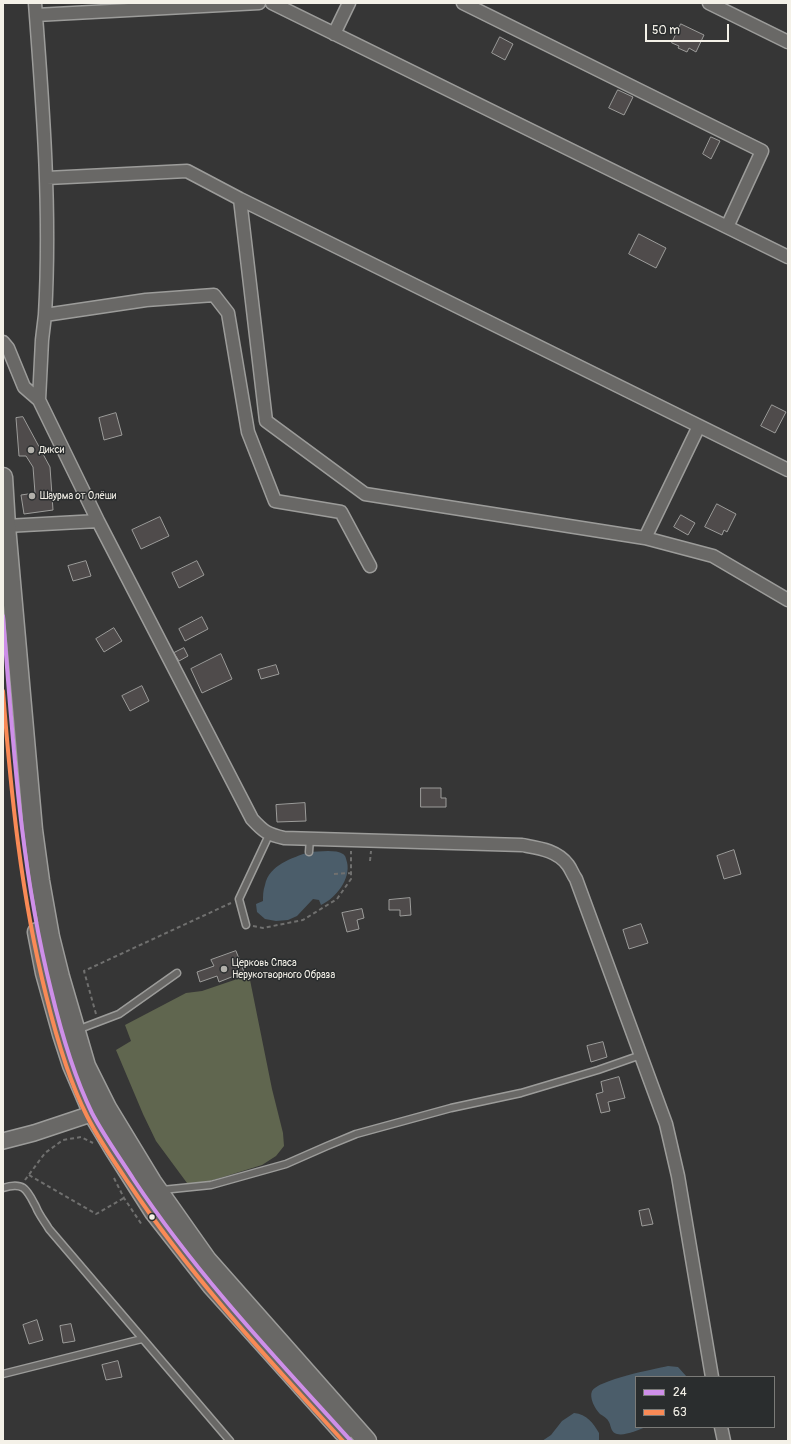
<!DOCTYPE html>
<html>
<head>
<meta charset="utf-8">
<style>
  body { margin:0 }
  #map { position:relative; width:791px; height:1444px; overflow:hidden; background:#363636; font-family:Pangolin,sans-serif }
  canvas { display:block }
  .frame { position:absolute; inset:0; border:4px solid #f4f1e8; pointer-events:none }
  .legend { position:absolute; left:635px; top:1376px; width:140px; height:52px; box-sizing:border-box; background:#2a2d2e; border:1px solid #7b7b78; margin:0; padding:5px 7px; list-style:none; font-size:12px; color:#f4f1e8 }
  .legend li { display:flex; align-items:center; gap:8px; height:20px }
  .legend b { width:20px; border:1px solid #7b7b78 }
  .scale { position:absolute; left:645px; top:24px; width:84px; height:18px; box-sizing:border-box; border:2px solid #f4f1e8; border-top:0; padding-left:5px; font-size:12px; line-height:14px; white-space:nowrap; color:#f4f1e8; -webkit-text-stroke:3px #2a2d2e; paint-order:stroke }
</style>
</head>
<body>
<div id="map">
<canvas width="791" height="1444"></canvas>
<div class="frame"></div>
<ul class="legend">
<li><b style="height:5px;background:#ce8fe9"></b>24</li>
<li><b style="height:5px;background:#f98a56"></b>63</li>
</ul>
<div class="scale">50 m</div>
</div>
<script>
const g = document.querySelector('canvas').getContext('2d');
g.lineJoin = 'round';
function fill(path, color) { g.fillStyle = color; g.fill(path, 'evenodd'); }
function stroke(path, color, width, dash) { g.strokeStyle = color; g.lineWidth = width; g.lineCap = dash ? 'butt' : 'round'; g.setLineDash(dash || []); g.stroke(path); }
function label(font, color, halo, rows, align = 'center') {
  g.font = font + ' Pangolin,sans-serif'; g.lineWidth = 3; g.setLineDash([]); g.textBaseline = 'middle'; g.strokeStyle = halo; g.fillStyle = color; for (const [text, x, y, turn = 0] of rows) {
    g.save(); g.translate(x, y); g.rotate((+turn || 0) * Math.PI / 180); g.textAlign = isNaN(turn) ? turn : align; if (halo) g.strokeText(text, 0, 0); g.fillText(text, 0, 0); g.restore();
  }
}
const green = new Path2D(`
  M249 975 272 1089 283 1133 284 1146 276 1156 262 1165 194 1186 187 1183 156 1141 143 1114 116 1050 131 1041 125 1025 186 993 202 991Z`);
const water = new Path2D(`
  M309 852C318 852 335 849 343 854 346 856 346 859 347 862 351 879 336 898 321 905L319 900 313 899 297 916 288 920 276 921 265 919 257 912 256 904 263 901C263 896 263 890 265 885 269 865 292 858 309 852Z
  M668 1366 678 1367 687 1377H636V1427H646C638 1430 625 1436 617 1434 611 1433 611 1426 609 1422 607 1418 603 1416 600 1414 595 1409 589 1398 592 1391 598 1380 654 1369 668 1366Z
  M574 1413C587 1414 593 1423 599 1433V1441H542L551 1435 562 1421Z`);
const building = new Path2D(`
  M681 24 704 35 696 52 689 48 687 52 678 48 679 46 672 43Z
  M500 37 513 44 505 60 492 53Z
  M618 90 633 97 624 115 609 108Z
  M711 137 720 141 711 159 703 154Z
  M639 234 666 248 656 268 629 254Z
  M772 405 786 412 775 433 761 426Z
  M116 413 122 435 104 440 99 418Z
  M23 417 50 467 53 510 24 514 21 495 35 493 33 467 26 456H19L16 418Z
  M717 504 736 514 727 532 724 530 722 535 705 527Z
  M681 515 695 523 688 535 674 527Z
  M160 517 169 536 141 549 132 530Z
  M86 561 91 576 73 581 68 566Z
  M197 561 204 575 179 588 172 573Z
  M202 617 208 629 185 641 179 629Z
  M114 628 122 641 104 652 96 639Z
  M184 648 188 656 179 661 174 653Z
  M221 654 232 679 202 693 191 669Z
  M276 665 279 674 261 679 258 670Z
  M142 686 149 701 130 711 122 696Z
  M421 788H441V798H446V807H421Z
  M305 803 306 821 277 822 276 805Z
  M734 850 741 874 724 879 717 856Z
  M410 898 411 915 400 916V910H389V900Z
  M362 909 364 918 357 920 359 929 347 932 342 913Z
  M641 924 648 943 629 949 623 930Z
  M236 951 244 972 219 982 217 976 200 982 197 972 214 966 211 960Z
  M603 1042 607 1057 591 1062 587 1046Z
  M619 1077 625 1098 608 1102 610 1111 601 1113 596 1094 603 1092 601 1082Z
  M649 1209 653 1224 642 1226 639 1211Z
  M37 1320 43 1340 29 1344 23 1325Z
  M71 1324 75 1341 63 1343 60 1326Z
  M118 1361 122 1377 106 1380 102 1365Z`);
const path = new Path2D(`
  M370 861 371 851
  M334 874 351 873
  M253 926 263 928 303 920 337 899 351 879V851
  M96 1014 84 971 231 903
  M29 1175 96 1214 124 1198
  M114 1178 124 1198 142 1225
  M25 1180 45 1153 63 1140 81 1137 93 1143`);
const service = new Path2D(`
  M309 852 310 838
  M246 925 239 899 269 835
  M77 1030 119 1014 177 973
  M3 1188C24 1181 27 1190 36 1207 39 1215 45 1222 49 1229L230 1441
  M162 1190 211 1185 286 1164 327 1146 356 1134 451 1108 521 1093 598 1070 641 1055
  M3 1374 142 1339`);
const minor = new Path2D(`
  M35 3C43 107 51 210 45 315
  M272 3 788 257
  M463 3 762 151 727 227
  M709 3 788 42
  M36 15 259 3
  M334 34 349 3
  M47 178 187 171 240 199 788 470
  M240 199 266 421 365 494 645 538 699 426
  M3 342 8 348 24 387 39 400 98 521
  M39 400 42 340 45 315 146 300 214 295 228 313 248 432 275 501 341 512 370 566
  M6 526 98 521 252 819C264 832 267 834 284 838L522 845C538 848 557 850 568 865 571 869 573 875 576 879L666 1124 678 1176 712 1377
  M645 538 713 556 788 600
  M721 1427 724 1441`);
const tertiary = new Path2D(`
  M3 1141 34 1133 103 1110`);
const primary = new Path2D(`
  M3 477 6 526 33 830 40 881 50 937 60 977 86 1066 107 1108 152 1182 207 1260 367 1441
  M37 932 45 973 62 1034 72 1065 93 1114 114 1149 154 1212 212 1286 343 1432`);
const bus1 = new Path2D(`
  M3 616C13 741 20 867 51 990 61 1032 73 1074 92 1113 104 1136 120 1158 134 1180 197 1275 275 1357 351 1441`);
const bus2 = new Path2D(`
  M3 691C11 794 21 895 46 995 56 1036 68 1079 87 1116 99 1140 115 1163 130 1185 192 1278 268 1359 343 1441`);
const markers = [
  [31,450,4,"#b2b0aa"],
  [32,496,4,"#b2b0aa"],
  [224,969,4,"#b2b0aa"],
  [152,1217,3.5,"#f4f1e8"]
];
const poiNames = [
  ["Дикси",39,450],
  ["Шаурма от Олёши",40,496],
  ["Церковь Спаса",232,963],
  ["Нерукотворного Образа",232,975]
];
fill(green, '#60664f');
fill(water, '#4b5d6a');
fill(building, '#4f4b4b');
stroke(building, '#9c9c9a', 1);
stroke(service, '#9c9c9a', 9);
stroke(minor, '#9c9c9a', 15);
stroke(tertiary, '#9c9c9a', 18);
stroke(primary, '#9c9c9a', 21);
stroke(path, '#70706f', 2, [4, 3]);
stroke(service, '#696866', 6);
stroke(minor, '#696866', 12);
stroke(tertiary, '#696866', 15);
stroke(primary, '#696866', 18);
stroke(bus1, '#ce8fe9', 4);
stroke(bus2, '#f98a56', 4);
for (const [x, y, r, color] of markers) { const dot = new Path2D(); dot.arc(x, y, r, 0, 2 * Math.PI); g.fillStyle = color; g.fill(dot); stroke(dot, '#2a2d2e', 1.5); }
label('10px', '#f4f1e8', '#2a2d2e', poiNames, 'left');
</script>
</body>
</html>
